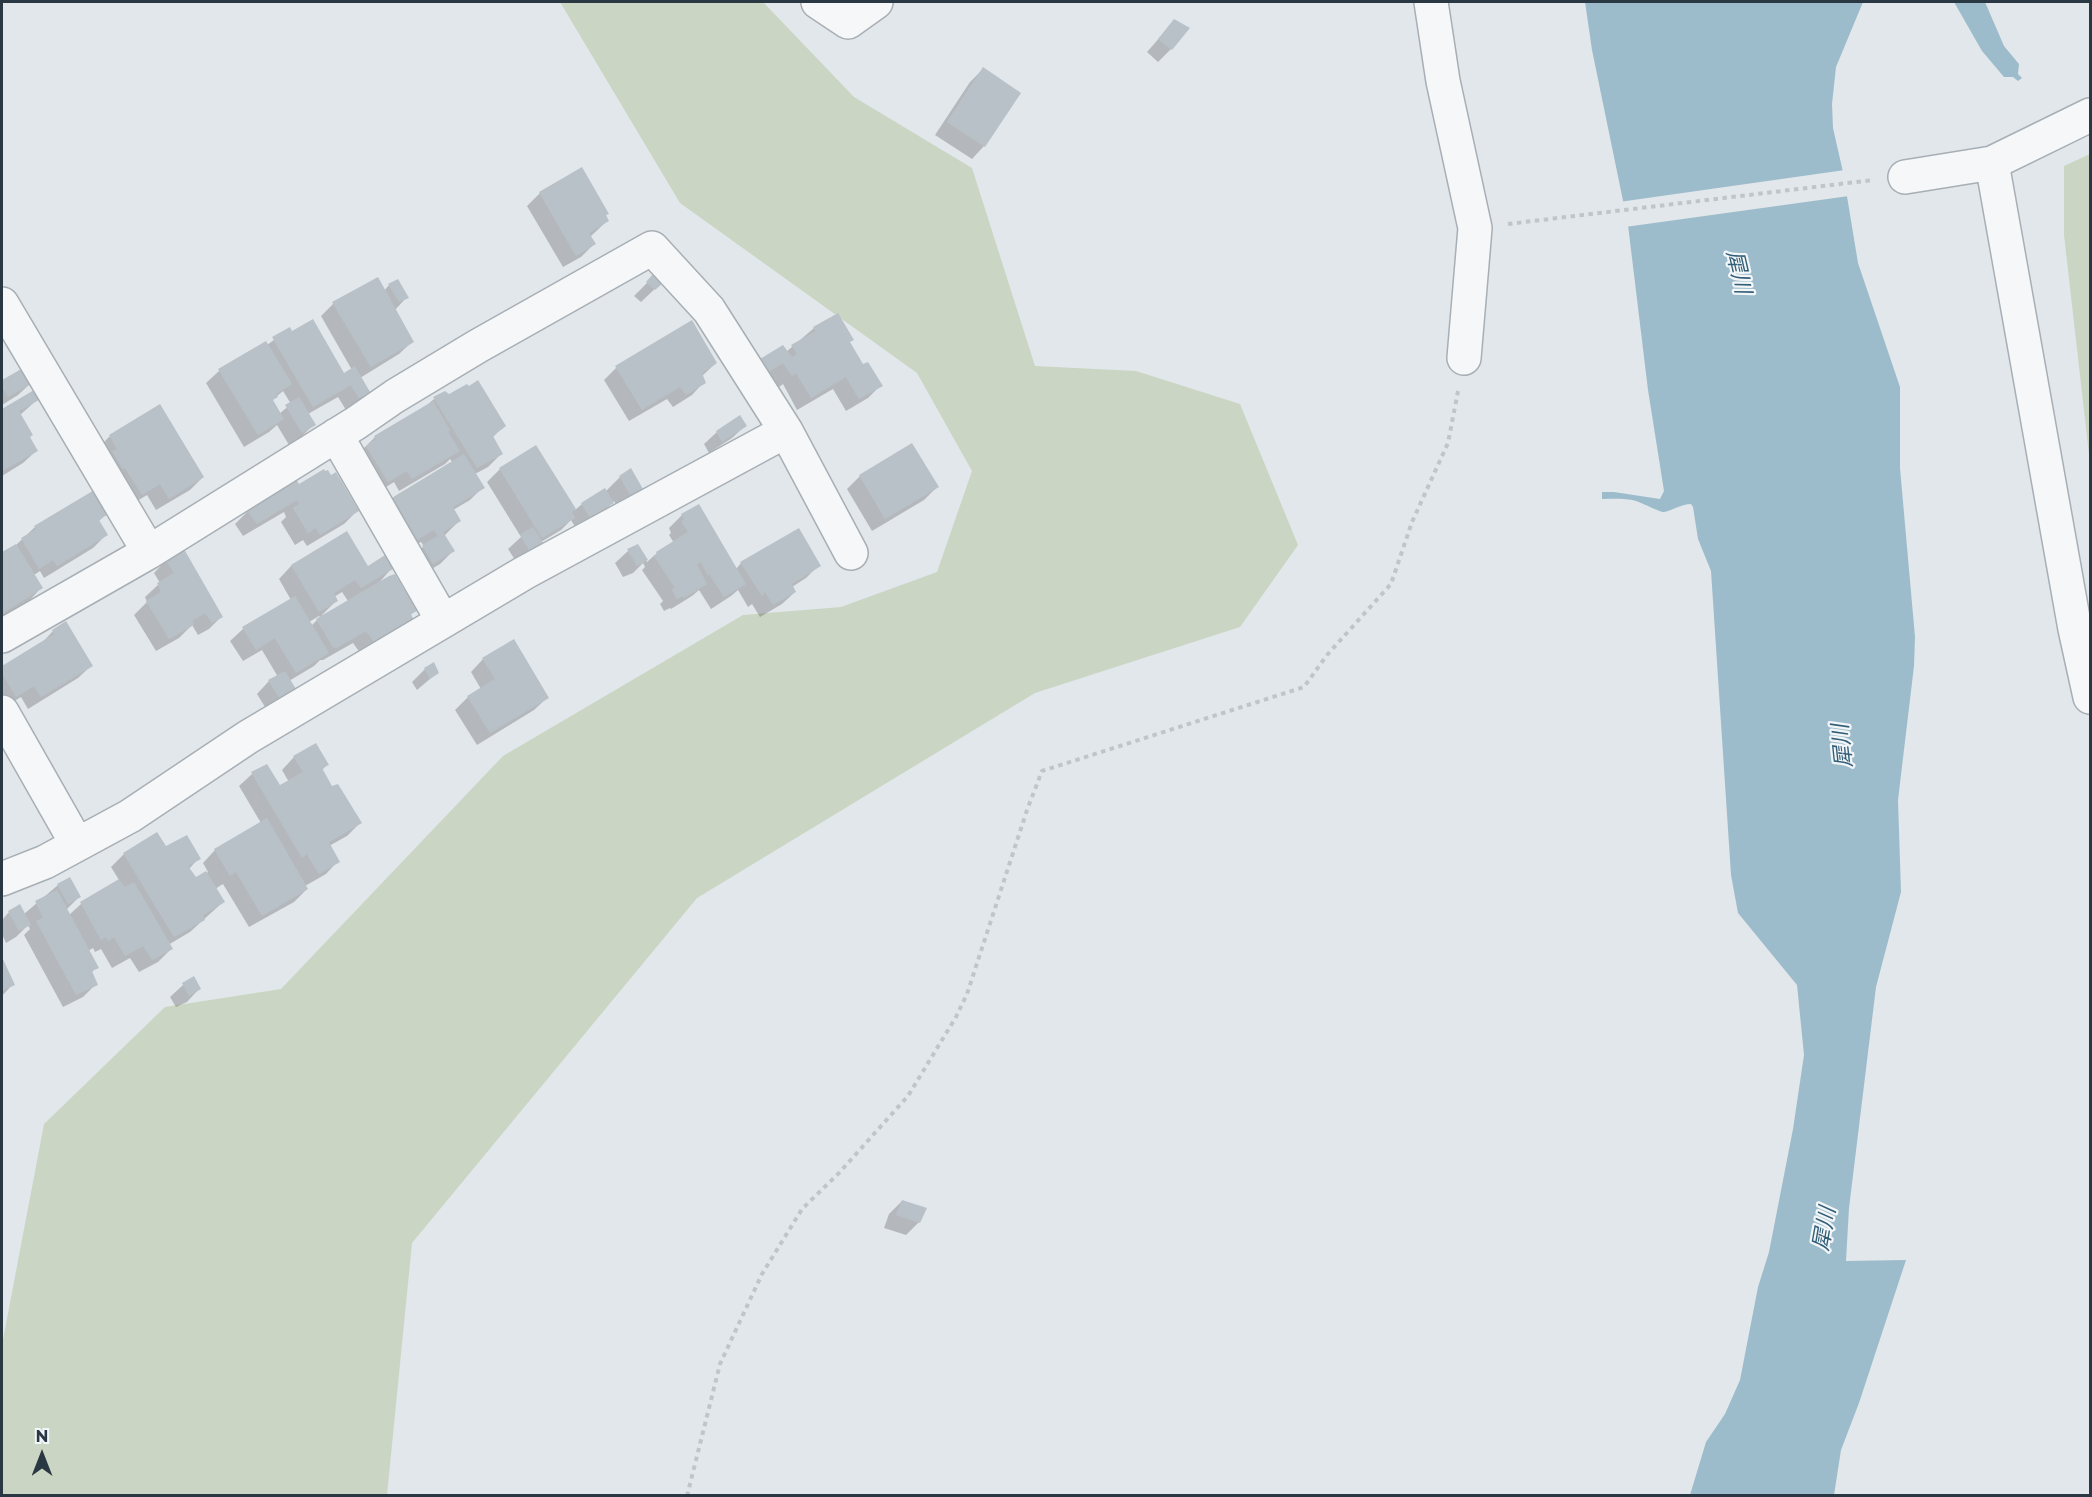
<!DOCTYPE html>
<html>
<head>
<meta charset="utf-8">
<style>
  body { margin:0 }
  #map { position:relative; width:2092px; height:1497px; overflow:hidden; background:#e2e7eb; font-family:Montserrat,sans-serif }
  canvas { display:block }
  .frame { position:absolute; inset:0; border:3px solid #2a3843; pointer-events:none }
  .north { position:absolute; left:12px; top:1425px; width:60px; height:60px; -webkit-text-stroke:4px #f2f6f8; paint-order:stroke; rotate:0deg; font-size:16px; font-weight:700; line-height:24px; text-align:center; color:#2a3843 }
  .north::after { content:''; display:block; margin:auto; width:21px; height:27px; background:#2a3843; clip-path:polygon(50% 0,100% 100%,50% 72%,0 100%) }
</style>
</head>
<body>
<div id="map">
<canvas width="2092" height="1497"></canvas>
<div class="frame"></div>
<div class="north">N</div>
</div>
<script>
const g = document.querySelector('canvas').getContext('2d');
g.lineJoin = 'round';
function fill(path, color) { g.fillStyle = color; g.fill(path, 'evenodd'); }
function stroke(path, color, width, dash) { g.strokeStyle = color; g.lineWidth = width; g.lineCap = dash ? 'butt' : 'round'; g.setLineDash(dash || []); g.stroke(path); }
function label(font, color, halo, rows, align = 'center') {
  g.font = font + ' Montserrat,"Noto Sans JP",sans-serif'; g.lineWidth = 4.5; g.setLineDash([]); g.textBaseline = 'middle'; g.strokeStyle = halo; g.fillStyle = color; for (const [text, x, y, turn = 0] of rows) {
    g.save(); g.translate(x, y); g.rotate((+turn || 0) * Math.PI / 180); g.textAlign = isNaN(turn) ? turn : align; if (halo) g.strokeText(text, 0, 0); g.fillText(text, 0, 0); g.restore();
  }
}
const green = new Path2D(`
  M560 2H763L854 97 972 168 1035 366 1136 371 1240 404 1298 545 1240 627 1035 693 697 898 412 1243 387 1495 2 1496V1345L44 1124 165 1007 281 989 503 756 743 615 841 607 937 572 972 471 917 373 680 203Z
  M2090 154V463L2064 235V166Z`);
const water = new Path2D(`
  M1585 2H1863L1836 67 1832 104 1833 128 1843 172 1858 263 1900 387V468L1915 637 1914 666 1898 800 1901 892 1876 987 1849 1208 1846 1261 1906 1260 1859 1403 1841 1450 1834 1495H1690L1706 1442 1725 1414 1740 1380 1758 1287 1769 1252 1793 1129 1804 1055 1797 985 1738 913 1731 875 1711 571 1698 539 1693 507 1691 504C1681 504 1667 513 1663 512 1660 512 1642 503 1636 501 1625 498 1613 499 1602 499V492H1614L1660 499 1664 491 1648 390 1628 225 1592 50Z
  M1954 2H1985L2004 46 2019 64 2018 74 2022 78 2018 81 2013 77H2004L1982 51Z`);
const pier = new Path2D(`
  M1845 170 1849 196 1625 227 1619 202Z`);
const shadow = new Path2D(`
  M1174 21 1171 49 1158 62 1147 52Z
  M983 69 984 146 972 159 935 135 970 82Z
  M540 193 605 216 607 221 590 237 594 244 581 257 563 267 527 206Z
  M653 277 660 284 641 302 634 296Z
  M389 285 407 297 395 310 412 342 399 354 360 378 368 392 355 405 346 410 338 397 308 414 314 424 301 437 289 445 277 425 269 432 244 447 206 383 219 371 267 345 289 329 344 375 352 370 321 316 333 304 384 291ZM283 391 291 404 279 414 271 401Z
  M814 328 849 343 863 366 881 385 868 398 846 411 833 389 797 410 783 384 778 388 770 375 755 383 748 373 761 361 786 352Z
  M716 363 702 376 704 382 692 395 673 407 667 399 629 421 604 380 616 368Z
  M23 370 31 383 18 395 2 405V382Z
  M33 392 38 399 20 415 36 451 23 463 2 476V411Z
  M434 399 504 426 492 438 501 454 488 467 475 474 483 487 470 500 453 510 459 521 444 536 453 551 440 564 420 576 410 559 424 546 421 542 402 552 453 463 450 459 445 464 399 491 394 482 375 494 362 450 375 437 426 406Z
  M160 406 203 477 190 490 156 510 147 495 129 506 97 449 110 436Z
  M745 426 732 438 709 453 704 444 717 432Z
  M536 447 575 510 582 504 604 490 605 492 620 477 641 489 628 501 618 507 614 501 599 516 577 530 571 520 561 530 541 542 519 566 508 549 521 537 487 482 500 469Z
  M860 476 937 487 924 500 872 531 847 489Z
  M298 486 357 511 344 524 307 546 303 540 295 545 281 522 286 517 284 512 243 536 235 524 248 511Z
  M95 491 108 512 98 522 106 535 93 548 44 578 40 571 34 575 41 588 29 601 2 617V554L16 545 35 527Z
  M682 515 736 569 741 563 819 565 806 578 792 587 795 592 782 604 760 617 752 604 748 607 738 590 731 596 711 609 699 590 692 596 671 609 670 608 664 611 660 604 663 601 642 570 645 567 643 563 633 573 623 577 615 563 628 551 637 546 647 562 657 553 674 543 669 535 671 533 669 528Z
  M346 533 367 568 391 569 378 584 415 611 363 657 353 643 323 660H320L314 666 289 681 297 694 270 715 257 694 269 681 278 677 262 650 243 661 230 641 243 629 291 600 279 579 291 566ZM342 592 348 601 321 616 337 600 334 597ZM319 616 320 617 311 626 309 622Z
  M166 560 221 617 209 629 198 635 192 625 179 638 156 651 134 615 147 602 145 597 160 583 154 573Z
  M53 631 91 666 78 678 28 709 21 697 3 708 2 668 40 645Z
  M483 659 547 698 534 710 477 745 455 710 468 697 481 689 471 672Z
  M425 669 437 673 417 690 412 682Z
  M294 757 327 765 322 770 332 788 360 823 347 836 329 846 338 861 326 874 305 886 307 889 294 902 249 927 223 884 215 889 223 902 190 932 168 945 171 949 158 962 139 972 130 958 112 968 101 949 95 952 93 948 88 951 97 967 91 973 96 984 83 997 63 1007 24 935 30 929 28 925 16 937 6 943 2 934V920L9 912 24 914 58 885 79 897 66 910 69 915 81 904 119 880 111 867 124 854 166 848 199 858 189 869 196 879 208 872 203 863 215 850 261 823 239 786 252 774 266 766 279 787 289 782 282 770Z
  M2 961 13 984 2 996Z
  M183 985 199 989 187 1002 176 1007 170 997Z
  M902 1201 919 1222 906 1235 884 1228 889 1214Z`);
const building = new Path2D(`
  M1174 19 1190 28 1172 50 1158 39Z
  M983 67 1021 93 985 147 947 122Z
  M582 167 609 214 606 215 609 221 589 233 596 244 576 256 539 192Z
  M653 274 662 284 655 290 646 282Z
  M378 277 414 342 371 367 332 302Z
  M398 279 409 298 399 302 388 284Z
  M838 313 854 340 850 342 863 364 868 362 883 386 859 399 846 377 811 398 796 373 792 376 783 363 768 372 760 359 783 345 792 357 797 354 791 345 816 331 813 327Z
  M313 319 344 373 355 366 370 392 359 398 351 385 313 407 272 337 290 327 292 331Z
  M692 320 717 363 702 373 706 383 686 395 680 387 642 410 615 366Z
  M266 341 292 384 276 394 278 397 273 400 284 419 258 435 218 369Z
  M23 368 33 383 8 397 2 387V380Z
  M478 380 506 426 493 436 503 454 477 468 433 397 445 391 449 394 467 384 469 386Z
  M34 390 39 400 19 411 33 435 30 437 38 451 2 471V409Z
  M299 397 316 425 302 433 285 405Z
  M433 401 450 430 448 432 460 451 412 479 407 471 388 482 366 446 376 439 374 436Z
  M160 404 204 477 169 499 160 484 142 495 125 468 123 469 112 451 117 449 109 435Z
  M740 415 747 426 722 442 716 431Z
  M912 443 939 487 885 519 859 475Z
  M536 445 576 509 572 512 575 518 542 538 499 468Z
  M464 454 485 488 453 507 461 521 443 532 455 551 433 564 422 545 438 536 434 530 415 541 390 499Z
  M631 468 643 489 631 496 619 476Z
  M324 469 325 471 328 470 331 475 336 472 359 511 320 535 316 528 308 533 293 508 299 504 297 500 257 524 247 510 296 479 299 484Z
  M605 488 614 503 590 518 581 503Z
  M96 489 110 513 99 520 108 535 57 566 53 560 39 569 21 538 36 529 34 526Z
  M699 504 746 584 724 597 709 574 708 576 701 562 697 565 707 584 684 598 683 596 677 599 672 590 675 588 654 556 657 554 656 552 688 532 681 521 684 520 681 514Z
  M533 527 545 546 532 555 520 535Z
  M799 528 821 566 792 584 796 592 773 605 765 592 762 596 740 562Z
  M347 531 368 566 385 555 393 569 361 588 355 580 334 593 338 601 319 612 291 565Z
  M16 544 43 588 3 613 2 552Z
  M638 544 648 560 637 566 627 549Z
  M184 549 223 617 212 623 205 613 193 620 194 625 169 639 146 601 161 592 157 583 174 573 165 559Z
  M395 574 417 611 411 614 415 623 376 645 366 631 337 648 333 647 316 619 389 576Z
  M295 596 329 653 296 673 275 638 256 650 242 627Z
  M66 621 93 666 41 697 34 686 16 697 2 673V666L54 634 52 630Z
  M514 639 549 698 490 733 467 696 495 679 482 658Z
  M434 662 439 673 430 679 424 668Z
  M285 671 299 694 283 704 268 680Z
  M316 743 329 765 322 768 332 786 338 784 362 823 329 842 340 862 319 874 307 854 302 858 251 772 267 764 280 785 303 772 293 756Z
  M267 818 308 889 262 916 236 872 230 876 214 849Z
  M157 832 166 846 187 835 201 859 188 866 196 877 206 871 225 902 203 915 205 920 174 937 123 853Z
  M70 877 81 897 68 904 57 884Z
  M119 879 125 887 134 882 173 949 152 960 143 946 125 956 114 937 108 941 106 937 101 940 80 902Z
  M57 890 99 968 92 971 98 985 76 995 36 921 43 918 35 901Z
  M20 904 31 925 19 931 8 911Z
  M2 957 15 985 2 991Z
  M194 976 201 989 189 996 182 983Z
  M902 1200 927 1208 920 1223 896 1215Z`);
const path = new Path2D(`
  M1508 224 1873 180
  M687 1496 720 1364 762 1274 802 1209 839 1173 908 1096 956 1017 967 994 1027 810 1042 771 1304 687 1327 655 1391 584 1412 522 1448 443 1458 391`);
const minor = new Path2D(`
  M818 2 848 22 876 2
  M1431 2 1443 81 1475 228 1464 358
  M1992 163 2075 629 2090 697
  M1905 177 1992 163 2090 115
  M2 304 149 552
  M336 435 443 621
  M2 636 149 552 356 423 395 396 478 346 652 248 709 310 786 431 851 553
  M2 712 77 844
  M2 879 45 862 130 816 248 737 524 573 786 431`);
const waterNames = [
  ["犀川",1738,272,77],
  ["犀川",1843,746,-96],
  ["犀川",1825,1229,-80]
];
fill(green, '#cbd5c3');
fill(water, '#9dbccb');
fill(pier, '#e2e7eb');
fill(shadow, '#0003');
fill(building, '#b9c1c8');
stroke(minor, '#a7afb5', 36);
stroke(path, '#c0c5ca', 4, [4.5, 4.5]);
stroke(minor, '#f5f7f9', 33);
label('italic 22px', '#335f78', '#f2f6f8', waterNames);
</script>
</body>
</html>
